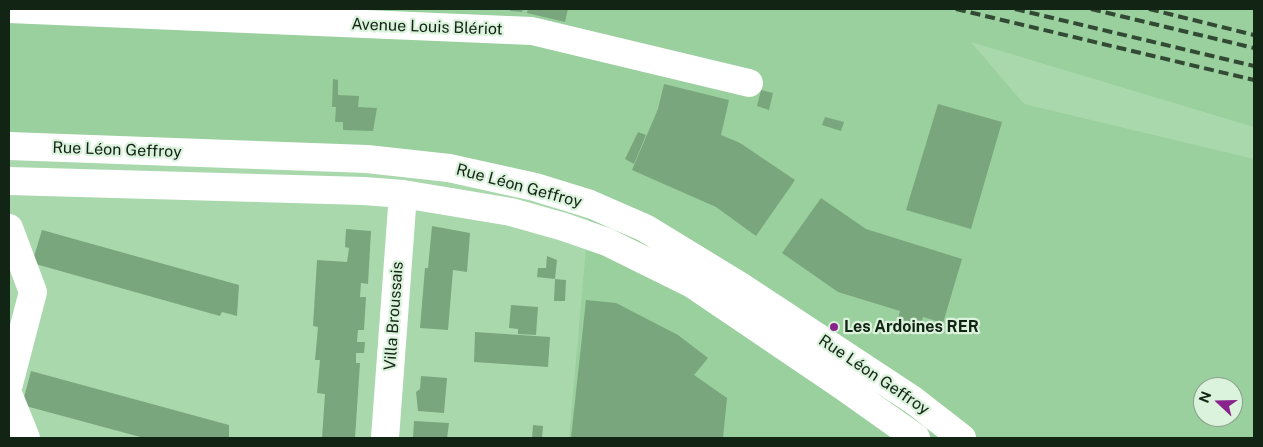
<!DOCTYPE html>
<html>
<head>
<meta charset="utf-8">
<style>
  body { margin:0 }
  #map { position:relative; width:1263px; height:447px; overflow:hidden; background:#aad8ad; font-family:"Public Sans",sans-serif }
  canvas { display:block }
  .frame { position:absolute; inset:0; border:10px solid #122414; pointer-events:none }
  .north { position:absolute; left:1193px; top:377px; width:50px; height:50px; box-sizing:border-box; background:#dbf2dc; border:1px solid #8ba08c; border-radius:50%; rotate:291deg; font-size:14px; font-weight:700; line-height:20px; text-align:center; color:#122414 }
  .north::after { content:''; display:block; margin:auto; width:18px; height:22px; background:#88248c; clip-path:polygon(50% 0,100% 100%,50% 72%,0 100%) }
</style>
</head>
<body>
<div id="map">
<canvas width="1263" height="447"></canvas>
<div class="frame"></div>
<div class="north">N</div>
</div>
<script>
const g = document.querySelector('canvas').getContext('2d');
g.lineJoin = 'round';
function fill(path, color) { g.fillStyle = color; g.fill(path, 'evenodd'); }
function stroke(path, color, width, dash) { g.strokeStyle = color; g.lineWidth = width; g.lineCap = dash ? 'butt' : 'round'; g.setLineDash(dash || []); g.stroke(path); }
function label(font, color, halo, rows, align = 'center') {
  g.font = font + ' "Public Sans",sans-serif'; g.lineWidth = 4.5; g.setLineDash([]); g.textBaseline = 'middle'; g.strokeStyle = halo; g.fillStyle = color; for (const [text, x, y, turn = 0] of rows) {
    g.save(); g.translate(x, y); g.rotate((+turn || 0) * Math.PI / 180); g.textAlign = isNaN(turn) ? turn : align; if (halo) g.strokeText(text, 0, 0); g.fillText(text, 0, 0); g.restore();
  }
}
const built = new Path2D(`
  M9 9H1254V127L971 42 1024 104 1254 159V438H569L590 204 449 168 9 147ZM1203 387H1233V417H1203Z`);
const building = new Path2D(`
  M511 9H523L522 12 510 11Z
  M528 9H568L565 22 527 13Z
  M333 79 338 80V95L359 96 358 107 377 108 373 131 343 130V122H335L336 107H332Z
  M664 84 729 100 721 135 740 143 795 180 756 236 716 207 632 170 658 109Z
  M761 90 773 93 769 110 757 106Z
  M938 104 1002 122 971 229 906 210Z
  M825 117 844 122 841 131 822 125Z
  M638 132 646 135 634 164 625 159Z
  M821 198 866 229 962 259 943 323 923 317 920 327 916 330 911 331 906 326V321L898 319 900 311 838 292 782 253Z
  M432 226 470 233 467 272 453 270 448 330 420 328 425 268H428Z
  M346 229 371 231 368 284 361 283 360 297H366L364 330H358L357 342H365L364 353H356V363H360L355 438H322L325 394 317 393 320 360H315L318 327 313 326 317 260 347 262 349 248 345 247Z
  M42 230 239 285 237 316 222 312 220 316 32 263Z
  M547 256 557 260 555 279 537 277 538 268H546Z
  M555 279 566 280 565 301H554Z
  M586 300 616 303 678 335 708 358 694 375 727 398 723 438H571Z
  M511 305 538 307 536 335 518 334V329L509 328Z
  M475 332 550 337 548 367 474 362Z
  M31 371 229 425V438H144L22 405Z
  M421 376 447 378 444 413 418 411 416 392 420 389Z
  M414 421 449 423 447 438H413Z
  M533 425 543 426 542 438H532Z`);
const minor = new Path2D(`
  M9 9 532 31 749 83
  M9 146 367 159 449 168 535 187 590 204 645 228 740 286 913 400 962 438
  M9 181 364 191 403 194 511 212 564 227 607 242 692 284 844 387 916 438
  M9 228 33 292 9 384
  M9 396 26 438
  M385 438 403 194`);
const rail = new Path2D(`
  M956 9 1254 80
  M1015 9 1254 66
  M1091 9 1254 48
  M1149 9 1254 35`);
const markers = [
  [834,327,5,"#88248c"]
];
const streetNames = [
  ["Avenue Louis Blériot",427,27,2],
  ["Rue Léon Geffroy",117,150,2],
  ["Rue Léon Geffroy",519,186,15],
  ["Villa Broussais",394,316,-86],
  ["Rue Léon Geffroy",874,375,34]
];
const poiNames = [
  ["Les Ardoines RER",844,327]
];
fill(built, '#9acf9e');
fill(building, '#7aa67d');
stroke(minor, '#fff', 28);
stroke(rail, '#324a34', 4, [10, 5]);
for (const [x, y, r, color] of markers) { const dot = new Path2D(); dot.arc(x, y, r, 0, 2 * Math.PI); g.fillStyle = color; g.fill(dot); stroke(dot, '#dbf2dc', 2); }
label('16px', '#122414', '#dbf2dc', streetNames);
label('bold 16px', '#122414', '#dbf2dc', poiNames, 'left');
</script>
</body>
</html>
